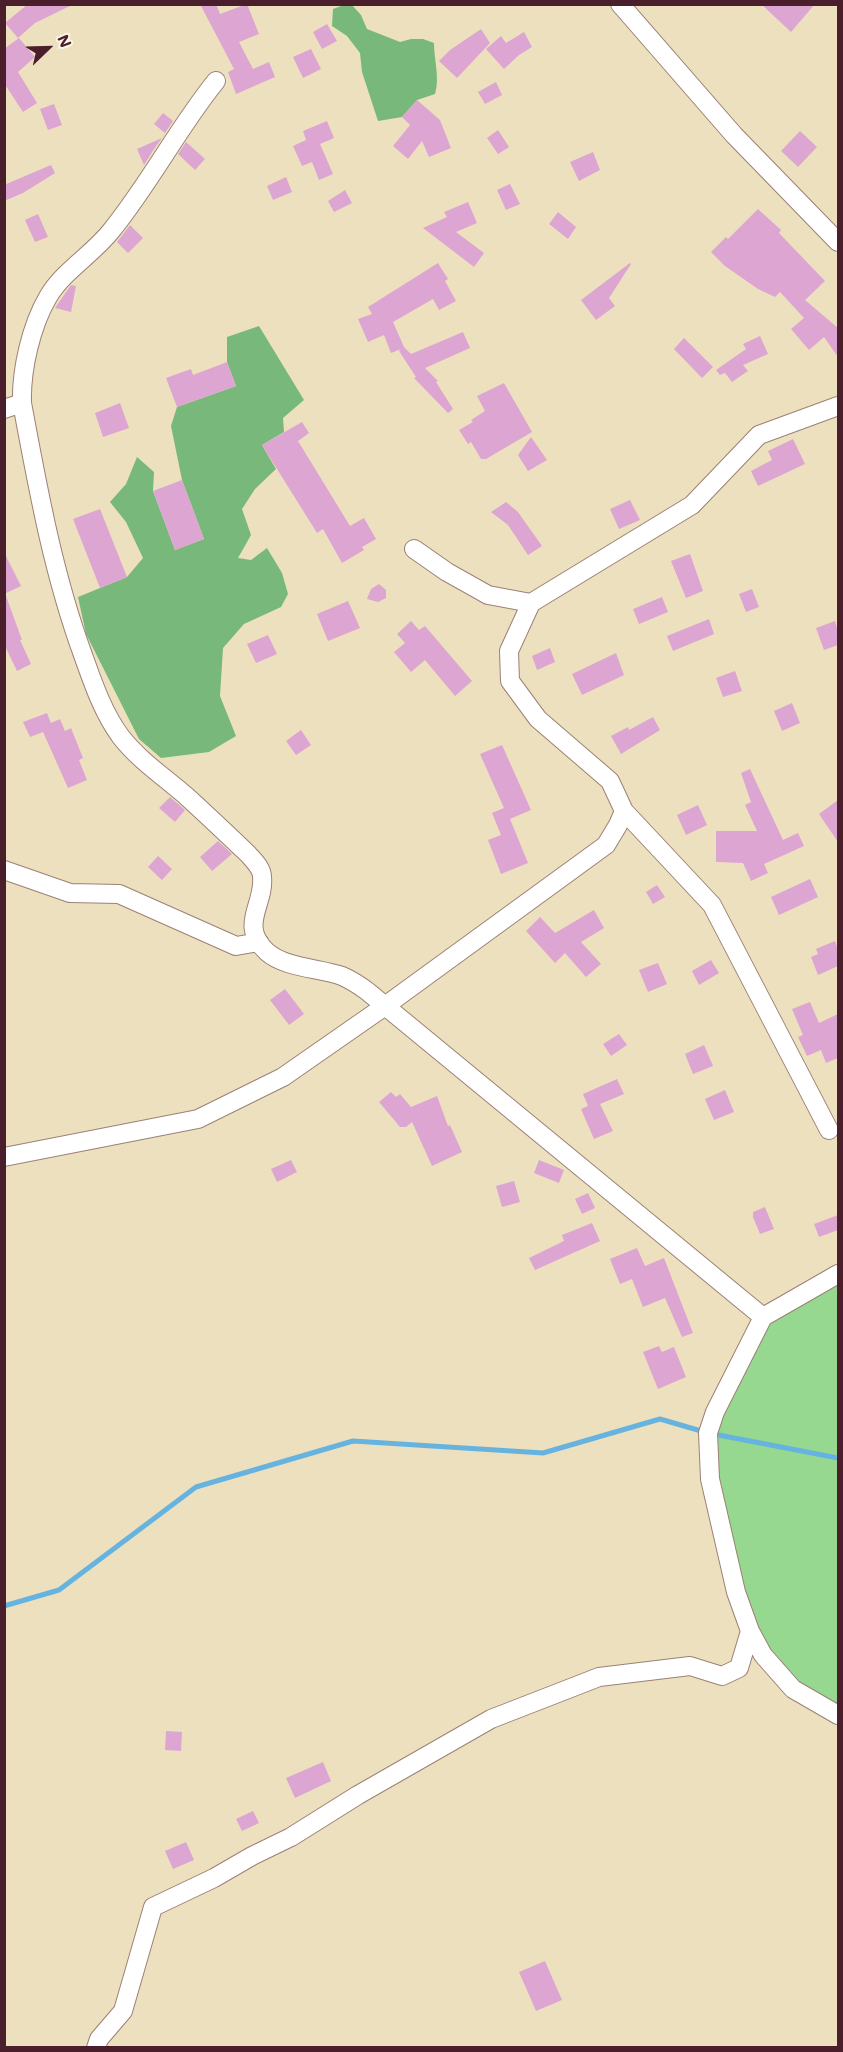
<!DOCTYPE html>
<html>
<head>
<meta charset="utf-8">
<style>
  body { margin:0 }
  #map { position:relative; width:843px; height:2052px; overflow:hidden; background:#ede0bf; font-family:Mali,sans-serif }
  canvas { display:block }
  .frame { position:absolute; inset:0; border:6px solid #4a1f2b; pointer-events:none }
  .north { position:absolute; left:18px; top:18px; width:60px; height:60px; -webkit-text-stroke:4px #fcf5e5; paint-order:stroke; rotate:67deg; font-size:16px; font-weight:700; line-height:24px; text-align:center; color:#4a1f2b }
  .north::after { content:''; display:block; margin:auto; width:21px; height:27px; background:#4a1f2b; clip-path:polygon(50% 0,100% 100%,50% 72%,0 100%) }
</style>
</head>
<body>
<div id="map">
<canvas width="843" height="2052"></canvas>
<div class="frame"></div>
<div class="north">N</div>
</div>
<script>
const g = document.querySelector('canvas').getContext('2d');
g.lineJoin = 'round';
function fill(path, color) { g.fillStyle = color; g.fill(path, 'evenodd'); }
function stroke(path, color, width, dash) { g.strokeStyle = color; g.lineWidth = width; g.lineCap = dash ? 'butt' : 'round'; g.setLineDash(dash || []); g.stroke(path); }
const green = new Path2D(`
  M838 1274V1715L763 1655 710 1479 715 1412 763 1317Z`);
const forest = new Path2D(`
  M344 5H352L361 15 367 29 400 42 411 39H423L434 43C434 61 440 77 435 94L417 100 402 117 378 121 362 72 360 53 347 36 332 26 333 9Z
  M259 326 304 400 283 418 284 432 262 445 276 469 255 489 242 509 251 535 238 558 251 560 267 548 282 573 288 594 281 607 244 624 223 648 220 696 236 736 209 752 161 758 139 739 86 634 78 597 127 577 143 558 126 522 110 502 126 484 137 457 154 472 153 491 175 550 204 539 182 480 171 426 177 407 236 386 227 362V337Z`);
const stream = new Path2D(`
  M4 1606 59 1590 196 1487 353 1441 543 1453 660 1419 708 1433 838 1458`);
const building = new Path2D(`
  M28 4H74L35 23 18 38 5 23Z
  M200 4H216L220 14 247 4 259 34 239 42 253 69 269 62 275 77 236 94 228 72 234 69Z
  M761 4H815L791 32Z
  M327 24 337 41 322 49 313 32Z
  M481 29 490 43 457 78 439 61 450 50Z
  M524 32 532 47 519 55 504 69 486 49 501 36 506 43Z
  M19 38 35 57 18 72 37 103 23 112 4 83V49Z
  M311 49 321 69 303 78 293 57Z
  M496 82 502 95 485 104 478 92Z
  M417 100 440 120 451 148 429 157 422 141 408 159 393 146 410 125 402 117Z
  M54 104 62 125 48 130 40 109Z
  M163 113 173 121 165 133 154 124Z
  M327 121 334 138 320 144 333 174 319 180 312 162 302 166 293 146 306 140 303 131Z
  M498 130 509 147 498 154 487 138Z
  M800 131 817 147 798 167 781 151Z
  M162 138 154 149 144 165 137 149Z
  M186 142 205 159 195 170 178 154Z
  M593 152 600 170 579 181 570 162Z
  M51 165 55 173 23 193 4 201V185Z
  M286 177 292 192 273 200 267 186Z
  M510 184 520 204 506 210 497 190Z
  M345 190 352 203 334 212 328 201Z
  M468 202 477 223 456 232 484 253 474 267 423 228 447 217 444 212Z
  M758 209 781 230 779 233 825 281 805 300 838 328V357L824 337 809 350 791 329 804 318 780 292 775 297 758 289 725 266 711 252 726 237 728 239Z
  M558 212 576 227 568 239 549 224Z
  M38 214 48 237 35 242 25 220Z
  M130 225 143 238 128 253 117 242Z
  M438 263 448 279 445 281 456 301 439 310 433 299 393 322 404 347 411 354 463 332 470 348 425 368 438 381 436 382 453 409 448 413 414 378 416 377 399 351 401 349 391 353 384 335 368 342 358 319 372 314 368 307Z
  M630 263 631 264 609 298 615 306 596 320 581 300Z
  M71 285 76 286 71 312 55 308Z
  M760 336 768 354 743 365 748 371 732 382 725 373 720 375 716 370 746 349 743 344Z
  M684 338 713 367 702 378 674 349Z
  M227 362 236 386 177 407 166 378 191 369 193 375Z
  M504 383 532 432 486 459H481L471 442 468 444 459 430 473 422 471 420 485 411 477 396Z
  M120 403 129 428 103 437 95 413Z
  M302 422 309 433 298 441 350 526 364 518 376 539 362 547 364 550 342 563 323 529 317 533 262 445Z
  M531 437 547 460 528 471 518 455Z
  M793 439 805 464 758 486 751 471 772 460 768 451Z
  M182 480 204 539 175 550 153 491Z
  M630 500 640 520 619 529 610 509Z
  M506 502 518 512 542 546 528 555 508 525 491 512Z
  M100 509 127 577 100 588 73 519Z
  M4 552 21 586 4 594Z
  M690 554 703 591 686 598 671 561Z
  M379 584 386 590V598L378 602 367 599 371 589Z
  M752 589 759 607 746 612 739 594Z
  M6 596 22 640H20L31 664 17 671 4 644Z
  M662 597 668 612 639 624 633 609Z
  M348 601 360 628 328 641 317 614Z
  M709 619 714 634 673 651 667 636Z
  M411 621 419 630 425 626 472 681 455 696 425 660 411 672 394 652 405 643 397 634Z
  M835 621 838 632V645L824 650 816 628Z
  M268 635 277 654 256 663 247 644Z
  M550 648 555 662 537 670 532 656Z
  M616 653 624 675 582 695 572 674Z
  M735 671 742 691 723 697 716 678Z
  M792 703 800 723 782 731 774 711Z
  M47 713 51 723 60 719 65 731 71 728 83 758 79 760 87 780 68 788 43 732 30 737 23 722Z
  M653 717 660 730 621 754 611 736 628 727 629 730Z
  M301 730 311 745 296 755 286 741Z
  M502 745 531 810 510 819 528 863 501 874 488 840 501 835 492 813 504 808 480 754Z
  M750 769 783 840 798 833 804 846 764 864 768 873 751 881 743 863 716 862V831H757L745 805 751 802 741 773Z
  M170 797 185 810 175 822 159 808Z
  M838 800V842L819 814Z
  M698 805 707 825 686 835 677 815Z
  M218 841 232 854 212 871 200 857Z
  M158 856 172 869 162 880 148 867Z
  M810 879 818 897 779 915 771 897Z
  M657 885 665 897 653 904 646 892Z
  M594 910 604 928 581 942 601 964 586 977 565 953 555 963 526 931 540 917 555 933Z
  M835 941 838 950V966L818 975 811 957 818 954 816 949Z
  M711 960 719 973 699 985 692 971Z
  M658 963 667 984 648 992 639 970Z
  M285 989 304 1014 289 1025 270 1000Z
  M810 1002 819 1023 838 1014V1058L826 1063 821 1050 807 1056 798 1037 803 1035 792 1009Z
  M619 1034 627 1045 611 1056 603 1044Z
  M704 1045 713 1066 693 1074 685 1054Z
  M617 1079 624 1094 600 1104 613 1131 594 1139 581 1109 588 1106 583 1094Z
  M725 1090 734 1112 714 1120 705 1099Z
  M391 1092 396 1097 400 1094 411 1107 437 1096 448 1126 450 1125 462 1152 432 1166 412 1122 406 1127H400L379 1102Z
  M291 1160 297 1172 277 1182 271 1169Z
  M539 1160 564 1170 559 1183 534 1173Z
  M514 1181 520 1202 502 1207 496 1186Z
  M588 1193 595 1208 582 1214 575 1199Z
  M765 1207 774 1229 760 1234 753 1217V1212Z
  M838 1215V1230L819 1237 814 1224Z
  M592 1223 600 1241 535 1270 529 1258 564 1241 562 1235Z
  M637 1248 645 1266 664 1258 693 1333 682 1337 665 1298 643 1307 632 1279 620 1284 610 1259Z
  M659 1346 662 1352 674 1347 686 1377 658 1389 643 1352Z
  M166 1731 182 1732 181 1751 165 1750Z
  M323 1762 331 1781 295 1798 286 1778Z
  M253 1811 259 1823 242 1831 236 1819Z
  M186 1842 194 1860 173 1869 165 1851Z
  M545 1961 562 2000 536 2011 519 1972Z`);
const street = new Path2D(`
  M620 4 734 135 838 242
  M22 403C38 489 53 573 83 655 93 683 103 713 121 737 139 760 163 776 185 795 206 814 227 834 248 854 254 861 262 868 262 877 265 905 238 925 267 952 285 968 320 968 342 976 351 980 359 985 367 991L763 1317 838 1274
  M4 409 22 403C21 370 31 326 48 297 63 271 92 255 111 231 150 183 178 128 216 81
  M414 549 447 572 488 595 531 603
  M624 811 712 905 829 1130
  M4 870 70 893 119 894 236 946 259 942
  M4 1157 198 1119 283 1077 385 1006 606 845 618 825 624 811 610 781 538 719 510 681 509 651 531 603 692 505 759 435 838 406
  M763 1317 715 1412 708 1433 710 1479 736 1592 750 1631 763 1655 793 1689 838 1715
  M96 2048 99 2039 123 2011 153 1907 214 1878 252 1856 291 1837 358 1795 491 1719 599 1677 690 1666 722 1676 739 1668 750 1631`);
fill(green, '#96d88f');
fill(forest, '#78b87a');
stroke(stream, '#67b3e0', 5);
fill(building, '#dda5d1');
stroke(street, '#9c8075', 20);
stroke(street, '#fff', 18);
</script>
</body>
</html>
